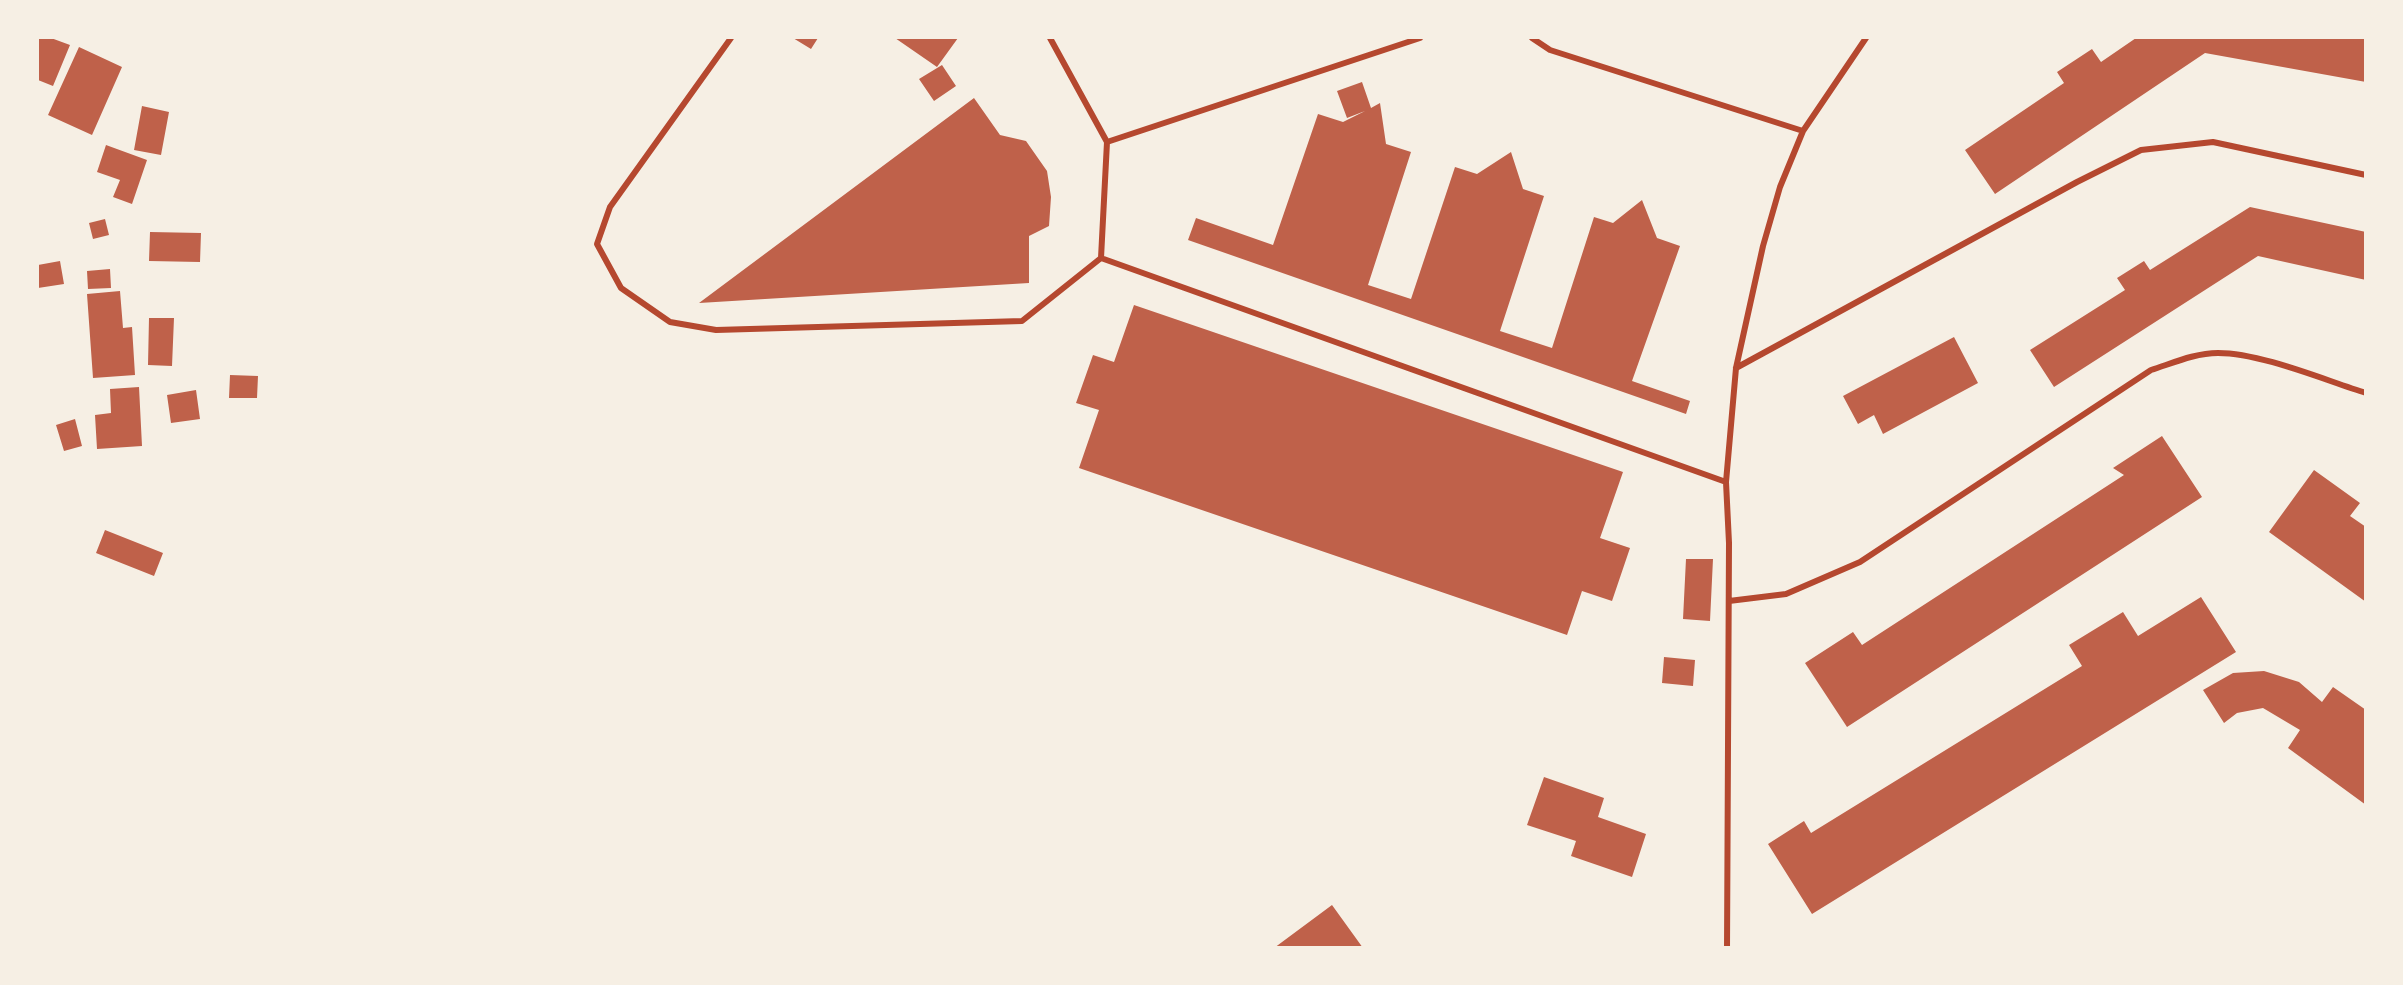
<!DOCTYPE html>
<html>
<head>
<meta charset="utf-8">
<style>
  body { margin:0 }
  #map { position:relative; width:2403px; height:985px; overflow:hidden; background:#f6efe4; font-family:"Asap Condensed",sans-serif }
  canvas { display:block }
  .frame { position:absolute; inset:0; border:39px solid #f6efe4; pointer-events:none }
</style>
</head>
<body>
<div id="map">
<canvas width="2403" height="985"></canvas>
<div class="frame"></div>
</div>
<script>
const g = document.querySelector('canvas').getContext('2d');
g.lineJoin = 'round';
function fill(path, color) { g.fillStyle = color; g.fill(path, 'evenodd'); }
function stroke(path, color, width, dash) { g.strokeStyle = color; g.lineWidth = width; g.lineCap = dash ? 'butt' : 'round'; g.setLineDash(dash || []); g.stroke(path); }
const building = new Path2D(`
  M38 38H51L70 45 53 86 38 80Z
  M793 38H818L811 49Z
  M895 38H958L937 67Z
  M2136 38H2366V82L2205 53 1995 194 1965 150 2064 83 2057 72 2092 49 2101 62Z
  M79 47 122 67 92 135 48 115Z
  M942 65 956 86 934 101 919 79Z
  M1362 82 1371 108 1380 103 1386 144 1411 152 1368 285 1411 299 1455 167 1477 174 1511 152 1523 189 1544 196 1500 331 1552 348 1594 217 1613 223 1642 200 1657 238 1680 246 1632 381 1690 401 1686 414 1188 240 1196 218 1273 245 1318 114 1343 122 1365 111 1347 118 1337 91Z
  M974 98 1000 135 1026 141 1047 171 1051 197 1049 226 1029 236V283L699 303Z
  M142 106 169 112 161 155 134 150Z
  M106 145 147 160 132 204 113 197 120 180 97 172Z
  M2250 207 2366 232V280L2258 256 2054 387 2030 350 2125 290 2117 278 2144 261 2150 270Z
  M105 219 109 235 93 239 89 223Z
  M150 232 201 233 200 262 149 261Z
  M60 261 64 284 38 288V265Z
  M110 269 111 288 88 289 87 271Z
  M120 291 123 328 132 327 135 375 93 378 87 294Z
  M1134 305 1623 472 1600 538 1630 548 1612 601 1582 591 1567 635 1079 468 1099 410 1076 403 1093 355 1114 362Z
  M149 318H174L172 366 148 365Z
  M1954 337 1978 383 1883 434 1874 415 1858 424 1843 396Z
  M230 375 258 376 257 398H229Z
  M139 387 142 446 97 449 95 415 111 413 110 389Z
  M196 390 200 419 171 423 167 395Z
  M75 419 82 446 64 451 56 425Z
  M2162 436 2202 497 1847 727 1805 663 1853 632 1862 645 2124 475 2113 468Z
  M2314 470 2360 503 2350 516 2366 527V602L2269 532Z
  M105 530 163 553 154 576 96 553Z
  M1686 559H1713L1710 621 1683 619Z
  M2201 597 2236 652 1812 914 1768 844 1804 821 1811 833 2082 666 2069 645 2123 612 2138 636Z
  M1664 657 1695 660 1693 686 1662 683Z
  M2264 671 2299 682 2322 702 2333 687 2366 710V805L2288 748 2300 730 2263 708 2237 713 2224 723 2203 690 2233 673Z
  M1544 777 1604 798 1598 817 1646 834 1632 877 1571 856 1576 841 1527 825Z
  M1332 905 1363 948H1274Z`);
const minor = new Path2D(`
  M731 38 610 207 597 244 621 288 670 322 716 330 1022 321 1101 258 1107 142 1050 38
  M1532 38 1550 50 1803 131
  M1107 142 1420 38
  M1101 258 1726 482
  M1736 368 2077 182 2141 150 2213 142 2366 175
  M1729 601 1786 594 1860 562 2151 370C2173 363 2195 353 2218 353 2261 353 2324 380 2366 393
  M1727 948 1729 543 1726 482 1736 368 1763 246 1780 187 1803 131 1866 38`);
fill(building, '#bf614a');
stroke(minor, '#b5482f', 6);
</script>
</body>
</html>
